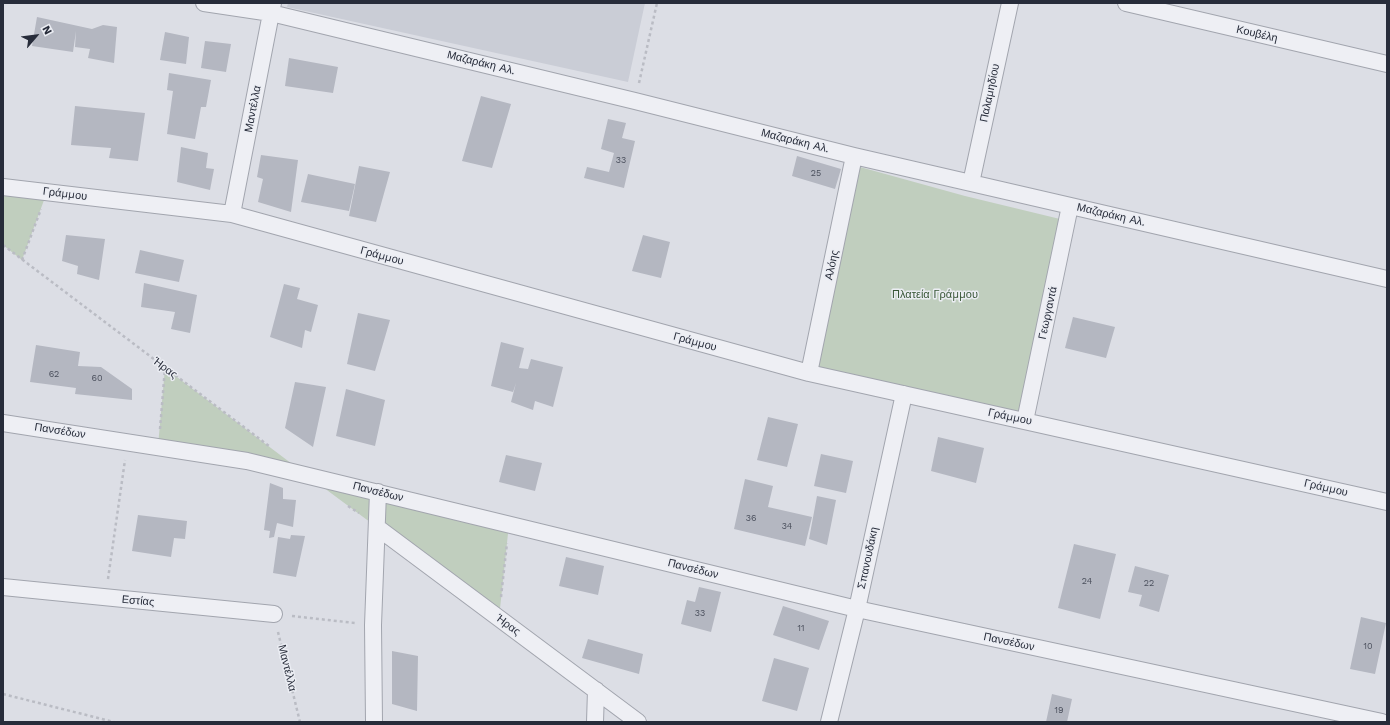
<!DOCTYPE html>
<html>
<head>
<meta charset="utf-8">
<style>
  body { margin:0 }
  #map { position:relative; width:1390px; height:725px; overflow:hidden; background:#dcdee5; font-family:"Work Sans",sans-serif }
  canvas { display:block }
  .frame { position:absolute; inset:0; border:4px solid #272c3a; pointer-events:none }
  .north { position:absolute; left:16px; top:16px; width:40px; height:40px; -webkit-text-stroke:3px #ebedf3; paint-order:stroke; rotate:62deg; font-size:11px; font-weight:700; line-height:16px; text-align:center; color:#272c3a }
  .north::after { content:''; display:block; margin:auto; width:14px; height:18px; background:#272c3a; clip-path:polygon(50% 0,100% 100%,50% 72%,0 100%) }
</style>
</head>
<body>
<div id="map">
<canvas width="1390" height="725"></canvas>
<div class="frame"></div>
<div class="north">N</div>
</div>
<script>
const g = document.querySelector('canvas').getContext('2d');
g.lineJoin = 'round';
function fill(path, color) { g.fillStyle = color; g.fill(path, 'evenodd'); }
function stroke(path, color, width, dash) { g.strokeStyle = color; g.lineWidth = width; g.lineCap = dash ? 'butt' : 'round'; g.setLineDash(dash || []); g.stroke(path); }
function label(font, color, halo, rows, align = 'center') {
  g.font = font + ' "Work Sans",sans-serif'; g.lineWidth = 3; g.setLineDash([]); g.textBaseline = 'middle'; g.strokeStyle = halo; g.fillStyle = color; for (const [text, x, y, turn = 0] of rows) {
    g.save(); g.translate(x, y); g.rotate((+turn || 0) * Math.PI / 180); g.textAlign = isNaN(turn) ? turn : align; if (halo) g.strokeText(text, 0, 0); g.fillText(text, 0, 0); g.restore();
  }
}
const built = new Path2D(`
  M288 3H645L628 82 287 7Z`);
const green = new Path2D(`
  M860 167 965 196 1060 219 1025 421 809 373Z
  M3 187 47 192 22 260 3 245Z
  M165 368 308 476 509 524 499 618 308 476 158 446Z`);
const building = new Path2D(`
  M37 17 92 29 103 25 117 27 114 63 88 58 90 49 75 47 76 31 73 52 32 46Z
  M165 32 189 37 186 64 160 60Z
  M205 41 231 44 226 72 201 68Z
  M289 58 338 67 333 93 285 86Z
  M169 73 211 80 206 107H201L195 139 167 134 173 91 167 90Z
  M481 96 511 104 492 168 462 161Z
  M75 106 145 113 138 161 109 158 111 148 71 145Z
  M608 119 626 123 622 138 635 141 624 188 584 178 587 167 609 172 614 153 601 149Z
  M181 147 208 153 206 168 214 169 210 190 177 182Z
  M261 155 298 160 291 212 258 202 263 179 257 177Z
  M797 156 841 169 835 189 792 176Z
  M359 166 390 172 376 222 349 216Z
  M308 174 355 184 349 211 301 202Z
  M66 235 105 239 99 280 77 274 78 266 62 261Z
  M643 235 670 242 661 278 632 271Z
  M140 250 184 260 179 282 135 273Z
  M144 283 197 295 190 333 171 329 175 312 141 307Z
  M284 284 300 288 297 299 318 305 311 332 305 330 302 348 270 337Z
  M358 313 390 320 375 371 347 364Z
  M1073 317 1115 327 1106 358 1065 348Z
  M501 342 524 348 519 368 528 369 531 359 563 367 553 407 535 401 533 410 511 402 516 383 513 392 491 386Z
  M36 345 80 352 78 366 101 367 132 389V400L75 394 76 388 30 382Z
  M295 382 326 387 313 447 285 428Z
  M346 389 385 400 375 446 336 436Z
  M768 417 798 424 787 467 757 460Z
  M938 437 984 448 976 483 931 471Z
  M821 454 853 461 846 493 814 486Z
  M506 455 542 463 535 491 499 482Z
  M745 479 773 486 768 507 812 517 805 546 734 529Z
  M270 483 283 488V499L296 500 293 527 277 523 274 537 269 538 270 531 264 530Z
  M817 496 836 500 827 545 809 539Z
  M138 515 187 521 185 539 174 538 171 557 132 551Z
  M291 535 305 536 296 577 273 573 278 537 290 539Z
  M1074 544 1116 554 1100 619 1058 608Z
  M566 557 604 566 598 595 559 586Z
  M1135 566 1169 575 1159 612 1139 606 1142 595 1128 592Z
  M699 587 721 592 711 632 681 624 687 600 695 602Z
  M783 606 829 621 819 650 773 635Z
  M1361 617 1386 623 1375 674 1350 669Z
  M588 639 643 654 639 674 582 658Z
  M392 651 418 656 417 711 392 704Z
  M774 658 809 668 797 711 762 701Z
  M1052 694 1072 699 1067 722H1046Z`);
const path = new Path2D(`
  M639 83 657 3
  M3 245 269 446
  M22 260 41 209
  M160 429 165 368
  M348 506 359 513
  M108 579 125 460
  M501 597 507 543
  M292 616 355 623
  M278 632 300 722
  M3 694 114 722`);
const minor = new Path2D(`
  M204 3 271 13 635 101 854 156 1387 279
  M1126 3 1387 64
  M971 183 1010 3
  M3 187 232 214 809 373 1387 502
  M232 214 273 3
  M809 373 854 156
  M1025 421 1070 206
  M3 423 247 461 857 609 1382 722
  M378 528 638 722
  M3 587 274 614
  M374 722 373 625 378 492
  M595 722 596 690
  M829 722 857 609 904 394`);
const numberNames = [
  ["33",621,160],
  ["25",816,173],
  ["62",54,374],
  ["60",97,378],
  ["36",751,518],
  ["34",787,526],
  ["24",1087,581],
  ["22",1149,583],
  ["33",700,613],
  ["11",801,628],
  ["10",1368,646],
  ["19",1059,710]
];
const streetNames = [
  ["Κουβέλη",1257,34,13],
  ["Μαζαράκη Αλ.",481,63,14],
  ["Παλαμηδίου",990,93,-78],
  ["Μαντέλλα",253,109,-79],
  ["Μαζαράκη Αλ.",795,141,14],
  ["Γράμμου",65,194,7],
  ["Μαζαράκη Αλ.",1111,215,13],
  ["Γράμμου",382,256,15],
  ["Αλόης",832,265,-78],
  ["Γεωργαντά",1048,313,-78],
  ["Γράμμου",695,342,15],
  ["Ήρας",165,368,37],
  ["Γράμμου",1010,417,12],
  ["Πανσέδων",60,431,9],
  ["Γράμμου",1326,488,13],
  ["Πανσέδων",378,492,14],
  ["Σπανουδάκη",868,558,-78],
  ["Πανσέδων",693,569,14],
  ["Εστίας",138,601,5],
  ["Ήρας",508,625,37],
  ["Πανσέδων",1009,642,12],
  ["Μαντέλλα",287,668,76]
];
const parkNames = [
  ["Πλατεία Γράμμου",935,295]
];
fill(built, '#cacdd6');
fill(green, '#c0cebe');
fill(building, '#b4b7c1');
stroke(minor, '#a2a5ae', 18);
stroke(path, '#babcc4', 2.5, [3, 3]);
stroke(minor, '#eeeff4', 16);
label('9px', '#4a4f5c', null, numberNames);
label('11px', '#272c3a', '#ebedf3', streetNames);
label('11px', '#375535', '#ebedf3', parkNames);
</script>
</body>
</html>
